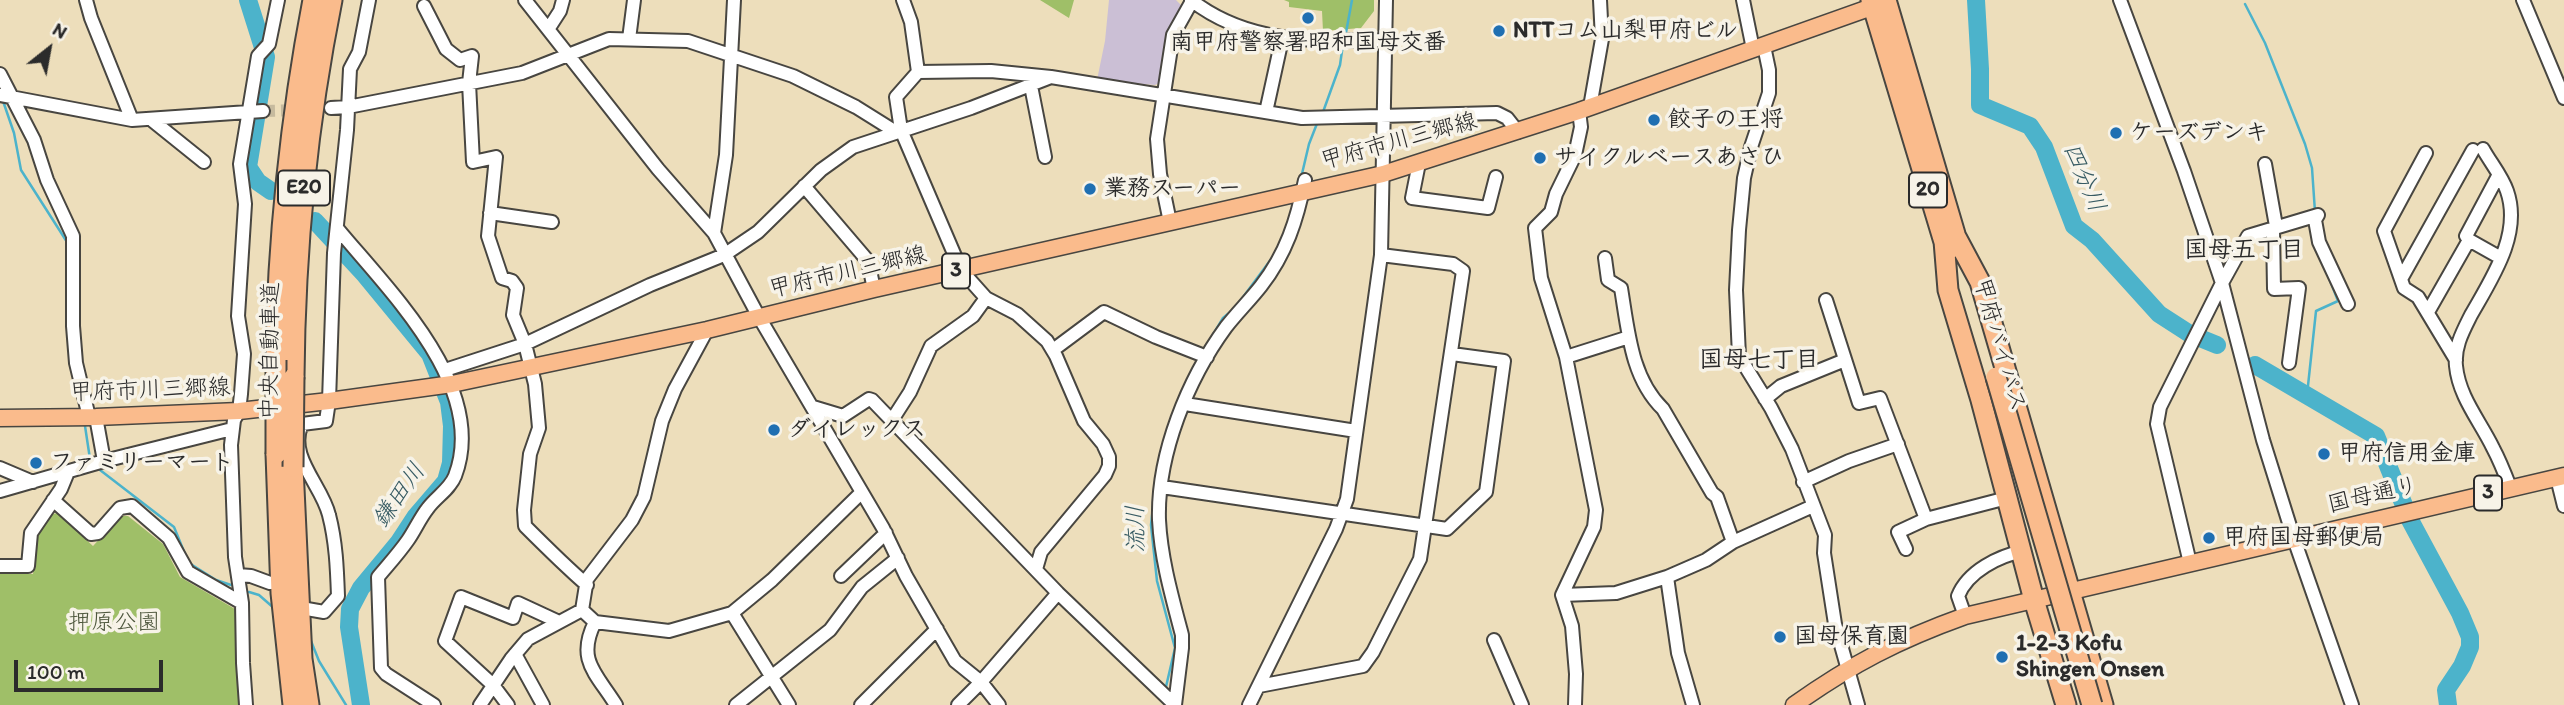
<!DOCTYPE html>
<html>
<head>
<meta charset="utf-8">
<style>
  body { margin:0 }
  #map { position:relative; width:2564px; height:705px; overflow:hidden; background:#eddebb; font-family:Itim,sans-serif }
  canvas { display:block }
  .north { position:absolute; left:14px; top:14px; width:70px; height:70px; -webkit-text-stroke:5px #f7f3e8; paint-order:stroke; rotate:31deg; font-size:19px; font-weight:700; line-height:28px; text-align:center; color:#2b2b2b }
  .north::after { content:''; display:block; margin:auto; width:24px; height:32px; background:#2b2b2b; clip-path:polygon(50% 0,100% 100%,50% 72%,0 100%) }
  .scale { position:absolute; left:14px; top:660px; width:149px; height:32px; box-sizing:border-box; border:4px solid #2b2b2b; border-top:0; padding-left:9px; font-size:21px; line-height:24px; white-space:nowrap; color:#2b2b2b; -webkit-text-stroke:5px #f7f3e8; paint-order:stroke }
</style>
</head>
<body>
<div id="map">
<canvas width="2564" height="705"></canvas>
<div class="north">N</div>
<div class="scale">100 m</div>
</div>
<script>
const g = document.querySelector('canvas').getContext('2d');
g.lineJoin = 'round';
function fill(path, color) { g.fillStyle = color; g.fill(path, 'evenodd'); }
function stroke(path, color, width, dash) { g.strokeStyle = color; g.lineWidth = width; g.lineCap = dash ? 'butt' : 'round'; g.setLineDash(dash || []); g.stroke(path); }
function label(font, color, halo, rows, align = 'center') {
  g.font = font + ' Itim,"Klee One",sans-serif'; g.lineWidth = 7; g.setLineDash([]); g.textBaseline = 'middle'; g.strokeStyle = halo; g.fillStyle = color; for (const [text, x, y, turn = 0] of rows) {
    g.save(); g.translate(x, y); g.rotate((+turn || 0) * Math.PI / 180); g.textAlign = isNaN(turn) ? turn : align; if (halo) g.strokeText(text, 0, 0); g.fillText(text, 0, 0); g.restore();
  }
}
const industrial = new Path2D(`
  M1109 0H1176L1181 5V10L1169 29 1159 83 1155 85 1097 80 1105 41Z`);
const green = new Path2D(`
  M1040 0H1074L1069 18Z
  M1284 0H1374V11L1361 28 1323 31 1322 11 1289 7V2Z
  M57 513 93 546 121 516H128L163 544 180 577 235 609 241 705H0V573L33 574 36 538 50 515Z`);
const stream = new Path2D(`
  M2245 4 2265 43 2305 144 2312 168 2315 212
  M1345 38 1352 0
  M3 101 14 133 21 170 67 242
  M1323 112 1340 65 1343 44
  M1301 178 1309 144 1318 121
  M1205 348 1223 318 1235 308 1272 258
  M2307 395 2316 311 2338 301 2328 275
  M85 426 90 459
  M100 470 174 527 185 554
  M1155 485 1157 471
  M1154 498 1151 525 1157 581 1175 648 1165 691
  M189 563 216 580 231 585
  M249 592 259 595 275 609
  M311 641 319 661 346 705`);
const river = new Path2D(`
  M248 0 266 57 248 167 258 182 271 191
  M1976 0 1980 69V105L2030 126 2044 147 2074 226 2092 240 2159 314 2190 334 2217 345
  M315 221 365 275 430 354 449 402 452 426 451 463 446 481 416 516 399 542 361 588 350 609 349 627 361 705
  M2255 365 2376 436 2410 520 2460 613 2470 637V647L2462 666 2446 690 2448 705`);
const minorTunnel = new Path2D(`
  M263 111 301 110`);
const minor = new Path2D(`
  M86 0 91 18 132 120
  M525 0 658 169 714 233 759 317 883 528 906 576 955 661 981 682 999 705
  M903 0 911 22 918 72 896 97 901 130 961 270 986 298 1017 314 1047 341 1056 356 1084 421 1103 444 1109 457V466L1105 475 1041 552 1036 569
  M1191 0C1249 45 1315 41 1384 40
  M1743 0 1753 49
  M2120 0 2184 171 2222 283 2263 440 2294 539 2352 705
  M2523 0 2564 98
  M424 6 446 49 460 60 472 56 469 83 473 162 496 157 488 236 502 278 512 281 517 288 513 315 525 344 445 370
  M549 28 560 11 563 0
  M629 39 634 0
  M1764 46 1769 70V93L1751 147 1744 178 1739 230 1736 290 1739 356 1771 408 1792 449 1825 535 1824 553 1835 624 1858 705
  M918 72 991 71 1051 77
  M0 74 34 140 47 180 73 236V326L76 363 89 417
  M1031 86 1045 157
  M0 95 132 120 263 111
  M1590 107 1602 39 1600 0
  M331 108 348 107 522 73 609 39 688 41 793 76 856 107 896 132
  M1266 112 1282 39
  M153 121 204 162
  M2483 149C2490 162 2502 176 2507 191 2522 234 2492 278 2471 315 2463 331 2454 347 2456 366 2459 397 2480 421 2493 448 2500 461 2505 474 2510 487
  M2426 153 2384 231 2404 288 2418 297 2456 360
  M1419 163 1412 198 1488 208 1496 177
  M2265 164 2276 226
  M804 186 868 261 874 289
  M490 213 552 222
  M1170 222 1160 174 1157 139 1173 35 1192 1
  M337 228C389 291 489 387 455 476 450 489 436 497 428 508 420 518 415 530 408 540 399 553 388 565 378 577L381 668 386 674 434 705
  M2273 230 2274 289 2299 288 2289 363
  M714 233 726 155 734 0
  M2469 240 2501 258
  M1605 258 1608 280 1621 288C1628 330 1631 378 1663 409L1712 493 1717 497 1733 542
  M2401 279 2473 150
  M1826 300 1859 403 1880 398 1926 519
  M2428 312 2469 240 2466 236 2498 176
  M1053 350 1104 312 1156 337 1207 357
  M1566 357 1629 337
  M1765 399 1781 386 1845 360
  M1185 404 1356 431
  M813 407 843 416 869 399 872 400 1058 593 1175 705
  M96 417 104 461
  M892 420 910 392 931 346 973 316 986 298
  M0 468 33 482
  M2557 478 2564 506
  M1803 482 1849 461 1898 444
  M1162 487 1447 529 1486 492 1504 361 1452 354
  M0 491 104 461 232 429
  M53 500 91 534 98 533 120 508 132 506 169 538 188 572 242 603
  M1906 549 1898 532 1926 519 2007 498
  M2190 563 2157 424 2160 407 2222 283 2248 236 2318 215 2315 220 2319 242 2348 304
  M0 566H28L31 533 61 489 68 472
  M238 575 251 576 270 583
  M841 576 886 533
  M587 585C565 566 545 546 525 526L524 510 530 454 539 428 535 384 525 344 650 285 724 255 758 232 821 170 853 147 971 108 1051 77 1302 118 1497 113 1507 118 1518 132
  M1562 595 1616 593 1667 577
  M307 609 324 612 338 596C337 568 336 542 329 515 322 485 287 456 302 424L326 421 329 401 334 253 347 130 350 69 359 52 369 0
  M582 610 595 622 669 631 732 613 772 580 861 493
  M732 613 789 705
  M1965 616 1958 596C1968 571 1999 556 2023 551
  M595 622C576 660 596 673 616 705
  M1494 640 1522 705
  M515 654 543 705
  M1259 686 1363 666 1373 652 1420 559 1463 271 1453 264 1381 255
  M246 705 243 663 242 603 235 557 231 445 234 420 239 411 241 394 244 354 238 316 245 204 240 164 258 56 269 44 278 0
  M480 705 511 659 528 639 582 610 587 579 632 520 644 497 662 421 675 389 707 330
  M508 705 493 685 445 641 461 597 513 618 518 603 559 622
  M736 705 830 630 862 587 898 558
  M861 705 937 629
  M958 705 981 682 1058 593
  M1175 705 1182 648V635C1172 597 1161 559 1159 520 1157 454 1188 379 1226 327 1237 313 1250 300 1261 286 1286 254 1297 220 1305 180
  M1249 705 1336 529 1347 499 1381 255 1386 0
  M1575 705 1576 674 1572 626 1562 595 1594 527 1596 510 1566 357 1541 278 1535 228 1551 212 1556 194 1575 155 1581 127 1579 111
  M1693 705 1678 653 1667 577 1706 560 1733 542 1813 506`);
const major = new Path2D(`
  M0 418 96 417 239 411 329 401 452 384 707 330 874 289 1383 174 1579 111 1883 3
  M1794 705C1852 664 1898 640 1965 616L2564 476`);
const highway = new Path2D(`
  M1871 0 1947 252
  M1886 0 1955 234
  M1956 237 1980 282 2103 705
  M1944 241 1948 290 1981 400 2034 600 2066 705
  M276 360C277 244 291 113 313 0
  M294 377C295 251 307 124 332 0
  M276 454 281 593 293 705
  M293 467 302 659 309 705`);
const highwayBridge = new Path2D(`
  M1996 377 2092 705
  M276 454V360
  M293 467 294 377`);
const markers = [
  [1308,18,7,"#1f6fb2"],
  [1499,31,7,"#1f6fb2"],
  [1654,120,7,"#1f6fb2"],
  [2116,133,7,"#1f6fb2"],
  [1540,158,7,"#1f6fb2"],
  [1090,189,7,"#1f6fb2"],
  [774,430,7,"#1f6fb2"],
  [2324,454,7,"#1f6fb2"],
  [36,463,7,"#1f6fb2"],
  [2209,538,7,"#1f6fb2"],
  [1780,637,7,"#1f6fb2"],
  [2002,657,7,"#1f6fb2"]
];
const shields = [
  [304,188,52],
  [1928,190,38],
  [956,271,28],
  [2488,493,28]
];
const shieldNames = [
  ["E20",304,188],
  ["20",1928,190],
  ["3",956,271],
  ["3",2488,493]
];
const poiNames = [
  ["NTTコム山梨甲府ビル",1513,31],
  ["南甲府警察署昭和国母交番",1308,43,"center"],
  ["餃子の王将",1668,120],
  ["ケーズデンキ",2130,133],
  ["サイクルベースあさひ",1554,158],
  ["業務スーパー",1104,189],
  ["ダイレックス",788,430],
  ["甲府信用金庫",2338,454],
  ["ファミリーマート",50,463],
  ["甲府国母郵便局",2223,538],
  ["国母保育園",1794,637],
  ["1-2-3 Kofu",2016,644],
  ["Shingen Onsen",2016,670]
];
const streetNames = [
  ["甲府市川三郷線",1399,142,-15],
  ["甲府市川三郷線",848,273,-13],
  ["甲府バイパス",1999,345,74],
  ["中央自動車道",271,351,-89],
  ["甲府市川三郷線",150,391,-2],
  ["国母通り",2373,496,-13]
];
const parkNames = [
  ["押原公園",114,623]
];
const waterNames = [
  ["四分川",2083,178,67],
  ["鎌田川",400,496,-55],
  ["流川",1137,529,-91]
];
const neighbourhoodNames = [
  ["国母五丁目",2244,251],
  ["国母七丁目",1759,361]
];
fill(industrial, '#cbbfd5');
fill(green, '#9fbf68');
stroke(stream, '#4cb3cb', 2.5);
stroke(river, '#4cb3cb', 18);
stroke(minorTunnel, '#c6ba9e', 12, [12, 6]);
stroke(minor, '#484641', 16);
stroke(major, '#484641', 19);
stroke(highway, '#484641', 23);
stroke(minor, '#fff', 12);
stroke(major, '#fabb8c', 16);
stroke(highway, '#fabb8c', 19);
stroke(highwayBridge, '#484641', 23, []);
stroke(highwayBridge, '#fabb8c', 19);
for (const [x, y, r, color] of markers) { const dot = new Path2D(); dot.arc(x, y, r, 0, 2 * Math.PI); g.fillStyle = color; g.fill(dot); stroke(dot, '#f7f3e8', 2.5); }
for (const [x, y, w] of shields) { const box = new Path2D(); box.roundRect(x - w / 2, y - 17.5, w, 35, 5); g.fillStyle = '#f7f3e8'; g.fill(box); stroke(box, '#2b2b2b', 2); }
label('bold 21px', '#2b2b2b', null, shieldNames);
label('bold 23px', '#2b2b2b', '#f7f3e8', poiNames, 'left');
label('23px', '#2b2b2b', '#f7f3e8', streetNames);
label('23px', '#4e573d', '#f7f3e8', parkNames);
label('italic 24px', '#375b63', '#f7f3e8', waterNames);
label('bold 24px', '#2b2b2b', '#f7f3e8', neighbourhoodNames);
</script>
</body>
</html>
